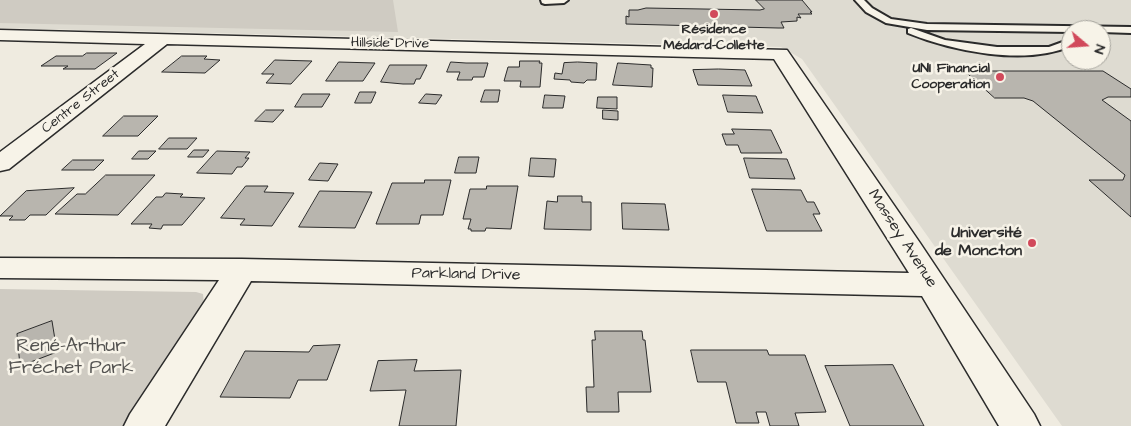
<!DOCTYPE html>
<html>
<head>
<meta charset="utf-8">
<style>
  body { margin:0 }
  #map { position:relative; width:1131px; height:426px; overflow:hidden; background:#efebe0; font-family:"Architects Daughter",sans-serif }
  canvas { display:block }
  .north { position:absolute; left:1061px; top:20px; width:50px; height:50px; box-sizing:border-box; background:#f7f3e8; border:1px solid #a5a39c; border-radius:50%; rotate:108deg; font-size:14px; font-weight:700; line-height:20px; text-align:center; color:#2b2b2b }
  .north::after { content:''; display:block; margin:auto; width:18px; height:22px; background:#d1495b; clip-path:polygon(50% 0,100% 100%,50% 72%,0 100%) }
</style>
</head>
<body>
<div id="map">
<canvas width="1131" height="426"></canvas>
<div class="north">N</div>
</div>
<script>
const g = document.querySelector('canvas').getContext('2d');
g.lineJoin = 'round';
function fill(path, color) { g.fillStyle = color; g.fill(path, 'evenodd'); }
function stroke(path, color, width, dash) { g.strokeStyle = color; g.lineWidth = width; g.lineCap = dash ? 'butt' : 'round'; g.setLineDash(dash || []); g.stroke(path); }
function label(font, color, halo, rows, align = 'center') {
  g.font = font + ' "Architects Daughter",sans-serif'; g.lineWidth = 5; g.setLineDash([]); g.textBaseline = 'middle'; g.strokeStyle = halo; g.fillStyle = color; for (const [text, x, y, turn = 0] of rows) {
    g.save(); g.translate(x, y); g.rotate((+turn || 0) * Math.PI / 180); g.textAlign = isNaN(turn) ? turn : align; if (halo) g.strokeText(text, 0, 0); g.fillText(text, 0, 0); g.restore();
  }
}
const built = new Path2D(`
  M0 0H1131V426H1062L802 59 781 47 0 28ZM1071 30H1101V60H1071Z`);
const green = new Path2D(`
  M0 0H393L398 32 0 23Z
  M0 289 196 292 203 294 204 304 125 426H0Z`);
const building = new Path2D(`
  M756 0H802L812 12H810L812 14H798L801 18 797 17V21L781 22 784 28H778L626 24V16L629 17V10H638L646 8 760 10 764 9Z
  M87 53H117L95 69H63L68 66H41L56 56H82Z
  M182 56H207L204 59 220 60 205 73 162 72Z
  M275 60 312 61 291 84 266 83 274 74H262Z
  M520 61H540L539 63H542L540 87H520L521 81H504L508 67H519Z
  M339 62 375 63 363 81H326Z
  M451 62 466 63H488L484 77H473L472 80H457L460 72H447Z
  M578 62 597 63 596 80H587L584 83 571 82 570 80 554 79 555 73 562 74 564 63Z
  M618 63 651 65V68H653L652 87 613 85Z
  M390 65H427L420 79H416L414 84H403L381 82Z
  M719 69 745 70 752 86 698 85 693 70Z
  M965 71H1103L1131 89V97H1108L1102 100 1131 121V217L1089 180H1123L1125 175 1033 101 1024 98H995Z
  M485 90H500L498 102H481Z
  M360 92H376L371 103H355Z
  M303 94H330L322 107H295Z
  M426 94 442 95 436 104 419 103Z
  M545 95 565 96 563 108H543Z
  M723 95 756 96 763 113 728 112Z
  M598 97H617V109L597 108Z
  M266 110H284L273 122 255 121Z
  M603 110 618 111V120L603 119Z
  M124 116H158L138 136H103Z
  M732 129 771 130 782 153H741L738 145H726L722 134H734Z
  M169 138H197L187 149H159Z
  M194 150H209L203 157H188Z
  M139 151H156L148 159H132Z
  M217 151 250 152 245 158H249L242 167H237L232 174 197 173Z
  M459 157H479L476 173H455Z
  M531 158 556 159 554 177 529 176Z
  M744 158 787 159 795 179 750 178Z
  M73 160H104L94 170H62Z
  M320 163 338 164 328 181 309 180Z
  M106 175H155L118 215 55 214 77 194H85Z
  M425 180H451L443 215H421L419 224H376L392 183H424Z
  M246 186H268L264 192 294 193 272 226 240 225 245 219 221 218Z
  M487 186H518L511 229 486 228 485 231H471V229H468L471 219H463L470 189H486Z
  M74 188 46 215H30L25 220H9L13 216H0L26 191Z
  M752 189 801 190 807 202H814L820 214H813L822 231H767Z
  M320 191 372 192 355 228 299 227Z
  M166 193 183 194 180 197 205 198 182 225H163L161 229 149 228 152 224H131L156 197H162Z
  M558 196H582V202H591V230L544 229 547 201 557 202Z
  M622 203 665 204 669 230 623 229Z
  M52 321 57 352 20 366 17 334Z
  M595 331H642L643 340H645L651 392H618L619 412H587L586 387H594L592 340H595Z
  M340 345 327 380H298L290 398 220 397 245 351 309 352 313 346Z
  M691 350H767L769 355H805L826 412 795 413 799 426H770L766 412H756L759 423H736L726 382H698Z
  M417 360 414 371 461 370 456 426H399L406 390 370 391 378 361Z
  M893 365 924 426H850L825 366Z`);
const service = new Path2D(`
  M541 0H568L564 3 545 4 542 3Z
  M855 0H864L872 8 891 19 927 24 1131 27V33L1101 32V30H1071V32L927 30 886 23 866 12Z
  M911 28 945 40 997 47H1049L1071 39V46C1025 66 952 51 908 33V29Z`);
const minor = new Path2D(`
  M0 30 787 50 920 243 1034 414 1040 426H999L922 296 251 281 165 426H124L130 414 219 280 0 278V258L242 259 909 273 774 59 167 44 9 169 0 171V152L145 44 0 40Z`);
const markers = [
  [714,14,5,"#d1495b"],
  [1000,77,5,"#d1495b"],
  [1032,243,5,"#d1495b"]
];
const farPoinames = [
  ["Résidence",714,30],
  ["Médard-Collette",714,46],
  ["UNI Financial",990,69,"right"],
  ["Cooperation",990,85,"right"]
];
const farStreetnames = [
  ["Hillside Drive",390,44,1],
  ["Centre Street",81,102,-38]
];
const poiNames = [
  ["Université",1022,234],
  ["de Moncton",1022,252]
];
const streetNames = [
  ["Massey Avenue",902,239,57],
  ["Parkland Drive",466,275,1]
];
const nearParknames = [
  ["René-Arthur",71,347],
  ["Fréchet Park",71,369]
];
fill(built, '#dedbd1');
fill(green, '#cfcbc2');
fill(building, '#b8b5ae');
stroke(building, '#2b2b2b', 1);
stroke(service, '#2b2b2b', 4);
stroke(minor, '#2b2b2b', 3);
fill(service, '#f7f3e8');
fill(minor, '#f7f3e8');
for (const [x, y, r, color] of markers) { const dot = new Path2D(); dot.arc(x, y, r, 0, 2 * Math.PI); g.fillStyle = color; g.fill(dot); stroke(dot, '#f7f3e8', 2); }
label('bold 14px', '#2b2b2b', '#f7f3e8', farPoinames);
label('14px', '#2b2b2b', '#f7f3e8', farStreetnames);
label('bold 16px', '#2b2b2b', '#f7f3e8', poiNames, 'right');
label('16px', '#2b2b2b', '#f7f3e8', streetNames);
label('19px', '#545351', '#f7f3e8', nearParknames);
</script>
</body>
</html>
